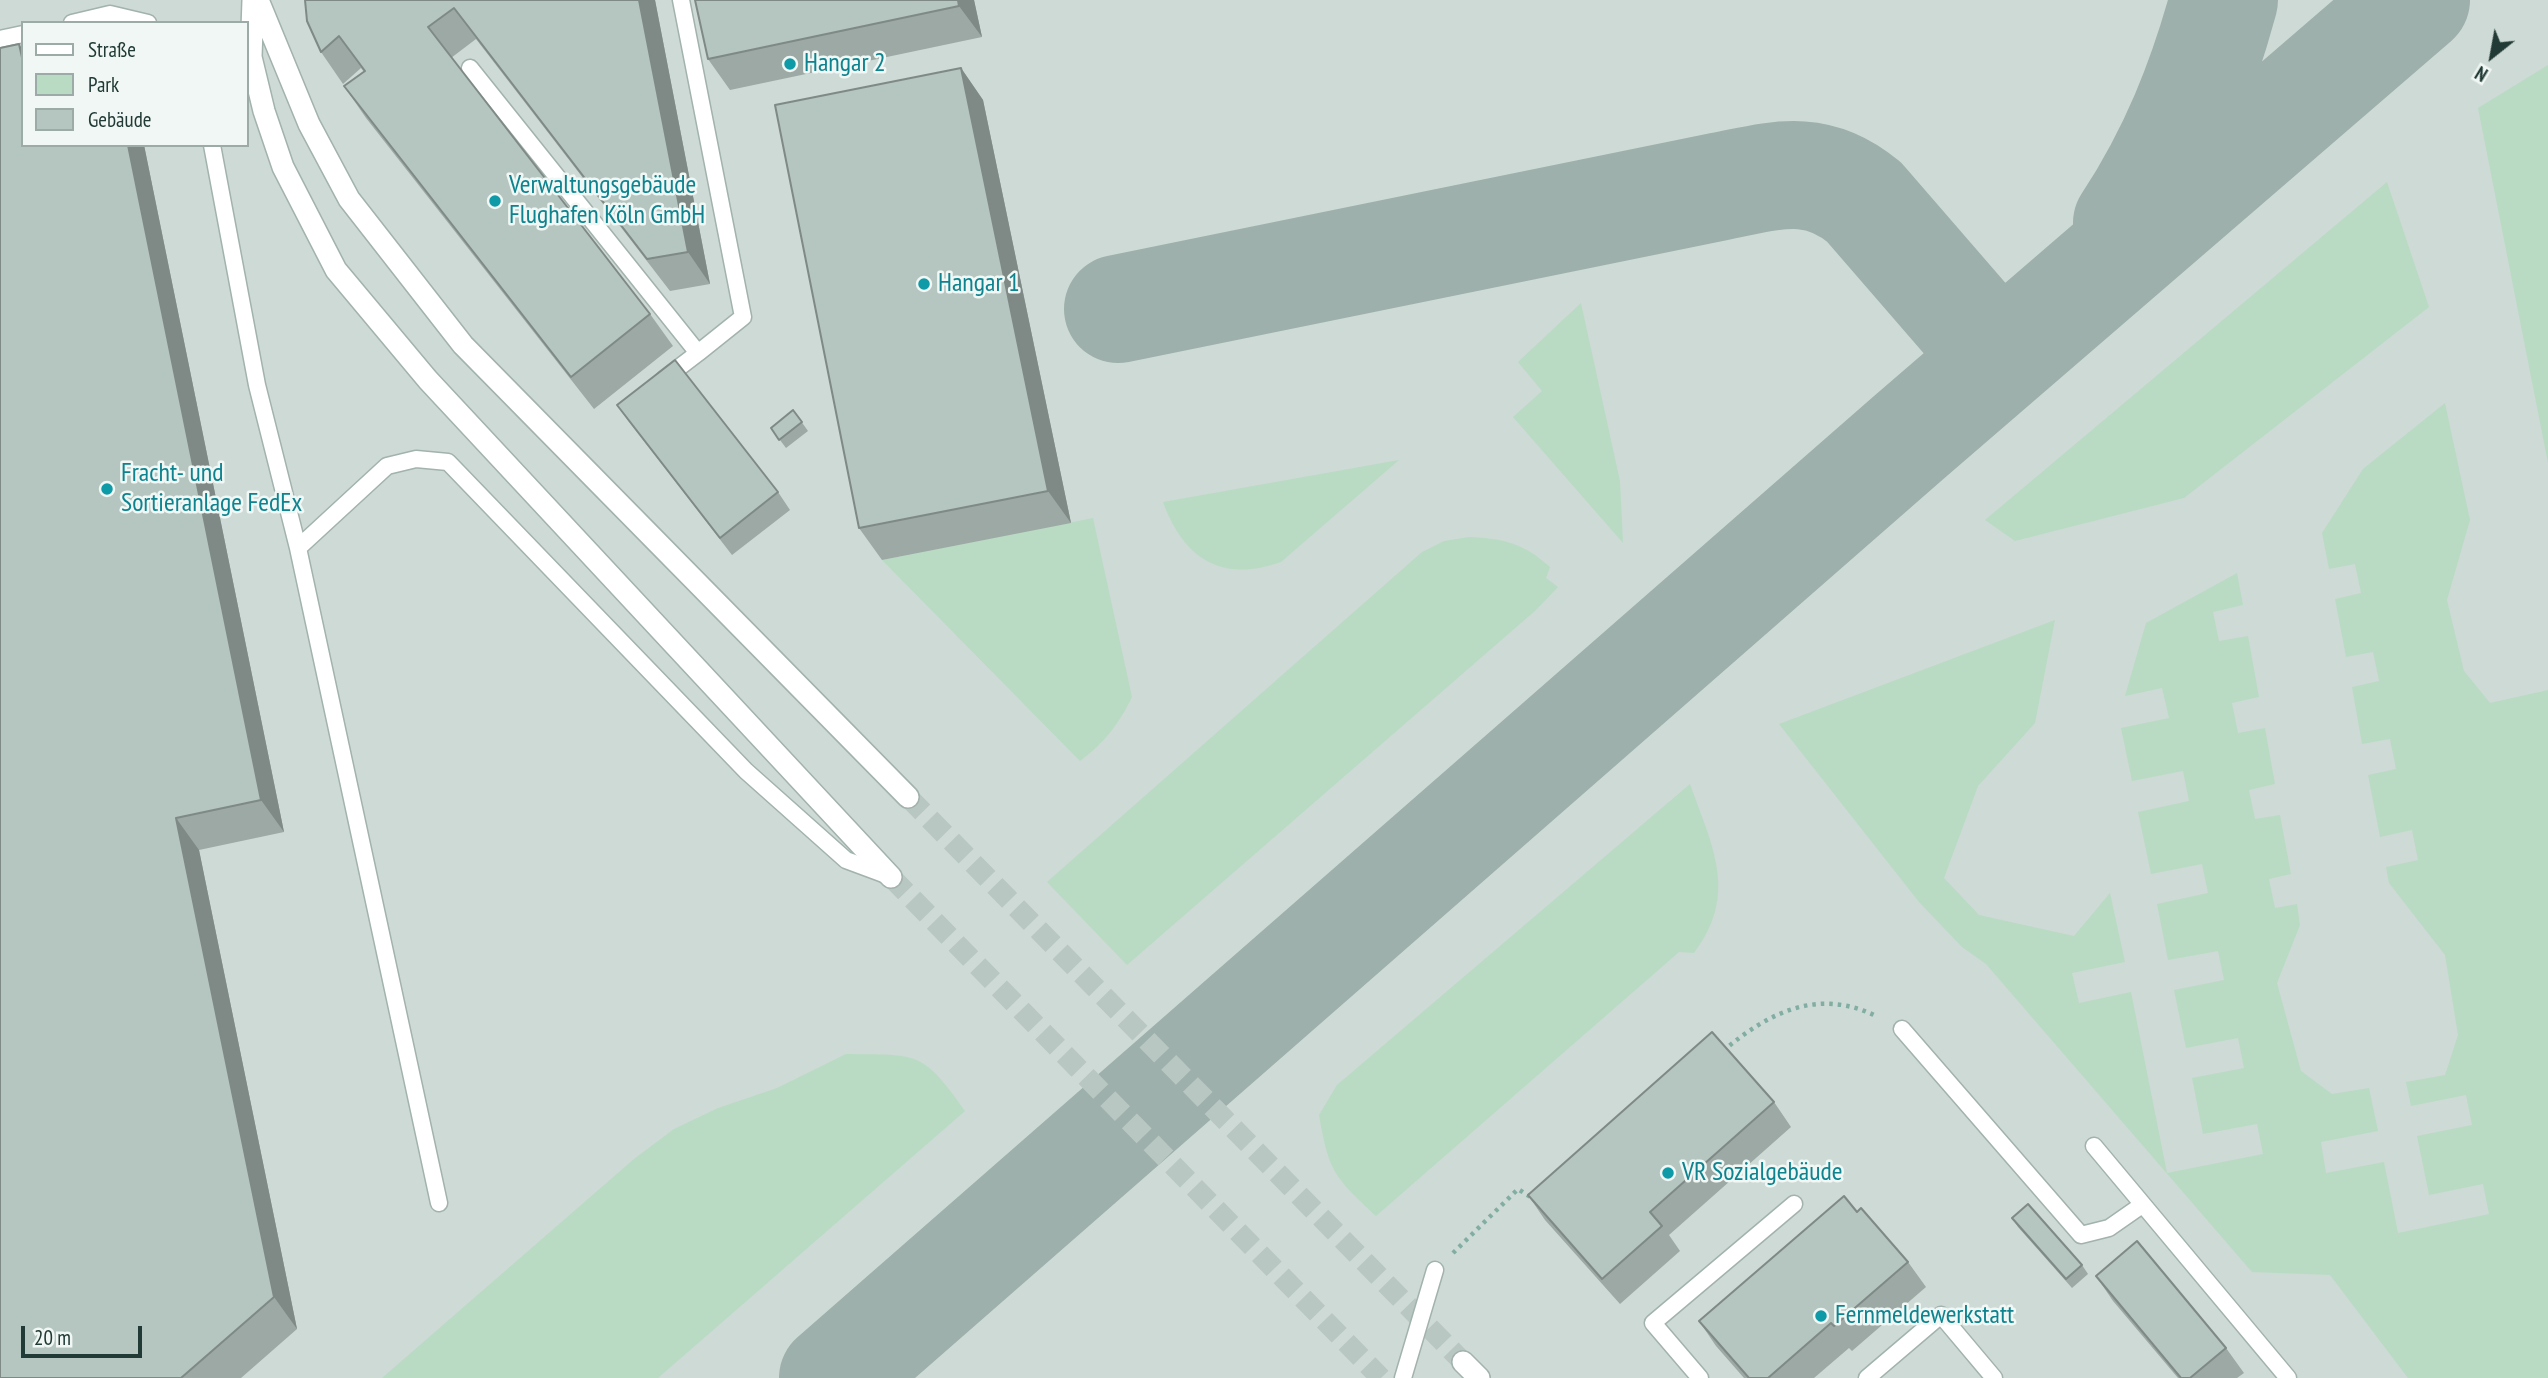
<!DOCTYPE html>
<html>
<head>
<meta charset="utf-8">
<style>
  body { margin:0 }
  #map { position:relative; width:2548px; height:1378px; overflow:hidden; background:#dfeae6; font-family:"PT Sans Narrow",sans-serif }
  canvas { display:block }
  .legend { position:absolute; left:21px; top:21px; width:228px; height:126px; box-sizing:border-box; background:#f0f7f4; border:2px solid #9daba8; margin:0; padding:9px 12px; list-style:none; font-size:21px; color:#213a35 }
  .legend li { display:flex; align-items:center; gap:14px; height:35px }
  .legend b { width:35px; border:2px solid #9daba8 }
  .north { position:absolute; left:2457px; top:21px; width:70px; height:70px; -webkit-text-stroke:5px #f0f7f4; paint-order:stroke; rotate:211deg; font-size:19px; font-weight:700; line-height:28px; text-align:center; color:#213a35 }
  .north::after { content:''; display:block; margin:auto; width:24px; height:32px; background:#213a35; clip-path:polygon(50% 0,100% 100%,50% 72%,0 100%) }
  .scale { position:absolute; left:21px; top:1326px; width:121px; height:32px; box-sizing:border-box; border:4px solid #213a35; border-top:0; padding-left:9px; font-size:21px; line-height:24px; white-space:nowrap; color:#213a35; -webkit-text-stroke:5px #f0f7f4; paint-order:stroke }
</style>
</head>
<body>
<div id="map">
<canvas width="2548" height="1378"></canvas>
<ul class="legend">
<li><b style="height:9px;background:#fff"></b>Straße</li>
<li><b style="height:19px;background:#b9dbc4"></b>Park</li>
<li><b style="height:19px;background:#b5c5bf"></b>Gebäude</li>
</ul>
<div class="north">N</div>
<div class="scale">20 m</div>
</div>
<script>
const g = document.querySelector('canvas').getContext('2d');
g.lineJoin = 'round';
function fill(path, color) { g.fillStyle = color; g.fill(path, 'evenodd'); }
function stroke(path, color, width, dash) { g.strokeStyle = color; g.lineWidth = width; g.lineCap = dash ? 'butt' : 'round'; g.setLineDash(dash || []); g.stroke(path); }
function label(font, color, halo, rows, align = 'center') {
  g.font = font + ' "PT Sans Narrow",sans-serif'; g.lineWidth = 5; g.setLineDash([]); g.textBaseline = 'middle'; g.strokeStyle = halo; g.fillStyle = color; for (const [text, x, y, turn = 0] of rows) {
    g.save(); g.translate(x, y); g.rotate((+turn || 0) * Math.PI / 180); g.textAlign = isNaN(turn) ? turn : align; if (halo) g.strokeText(text, 0, 0); g.fillText(text, 0, 0); g.restore();
  }
}
const built = new Path2D(`
  M0 0H2548V1378H0ZM23 23H247V145H23Z`);
const green = new Path2D(`
  M2548 65V463L2478 108Z
  M2387 182 2429 307 2184 498 2015 541 1985 520Z
  M1581 303 1620 481 1623 543 1513 417 1542 391 1518 362Z
  M2445 403 2470 520 2447 600 2464 671 2490 703 2548 690V1378H2408L2330 1275 2252 1272 1986 964 1962 947 1919 902 1779 724 2055 620 2035 723 1978 786 1944 878 1979 915 2074 936 2110 893 2125 962 2072 973 2079 1003 2131 992 2167 1173 2263 1154 2257 1124 2203 1134 2192 1078 2244 1068 2238 1038 2186 1048 2174 990 2224 980 2218 951 2168 960 2157 904 2208 893 2202 864 2151 874 2138 812 2189 801 2183 771 2132 781 2121 728 2169 718 2162 688 2125 696 2146 623 2237 573 2243 605 2213 612 2219 641 2248 636 2259 697 2232 703 2238 733 2265 728 2275 784 2249 790 2255 819 2280 815 2291 874 2269 879 2275 908 2297 904 2300 925 2277 983 2301 1071 2332 1094 2369 1088 2378 1131 2321 1142 2326 1173 2384 1162 2398 1233 2489 1214 2483 1184 2429 1195 2417 1136 2472 1125 2466 1095 2411 1106 2406 1082 2445 1075 2458 1035 2445 955 2389 883 2386 867 2418 860 2412 830 2380 837 2368 775 2396 769 2390 739 2362 744 2352 687 2379 681 2373 652 2346 657 2335 599 2361 593 2355 564 2329 569 2322 533 2363 469Z
  M1399 460 1281 562C1221 583 1184 559 1163 502Z
  M1093 518 1132 697C1119 724 1104 743 1080 761L882 560Z
  M1469 537C1503 538 1525 544 1550 567L1546 578 1558 587 1536 610 1127 965 1047 882 1422 552 1444 541Z
  M1690 784C1712 846 1739 894 1694 953L1679 952 1376 1216C1335 1177 1329 1173 1319 1115L1337 1085Z
  M846 1054C918 1055 922 1050 965 1111L658 1378H382L634 1159 674 1129 718 1108 777 1088Z`);
const taxiway = new Path2D(`
  M2127 223C2173 153 2202 81 2224 0
  M1118 309 1717 187C1774 176 1815 161 1864 202L2000 359
  M833 1378 1907 439 2416 0`);
const streetTunnel = new Path2D(`
  M908 797 1463 1362
  M891 877 1381 1378`);
const path = new Path2D(`
  M1723 1051C1769 1012 1819 987 1878 1017
  M1453 1253 1518 1189 1532 1198`);
const lane = new Path2D(`
  M72 23 110 14 148 23
  M0 39 23 34
  M470 68 698 353 743 317 681 0
  M212 145 257 385 298 548 439 1203
  M664 379 698 353
  M298 548 387 466 416 459 448 462 746 771 846 860 889 876
  M1902 1029 2081 1235 2109 1228 2142 1205
  M2094 1146 2288 1378
  M1403 1378 1435 1270
  M1700 1378 1653 1323 1794 1204
  M1867 1378 1941 1315 1994 1378`);
const street = new Path2D(`
  M253 0 251 57 264 111 283 167 336 270 428 380 891 877
  M258 0 309 124 349 199 463 345 908 797
  M1463 1362 1479 1378`);
const wall = new Path2D(`
  M305 0H655L710 284 670 291 476 39 451 58 650 314 673 346 594 409 366 118 344 86 364 72 361 68 343 84 321 52Z
  M695 0H974L982 37 730 90 708 59Z
  M961 68 983 100 1071 523 882 560 859 528Z
  M23 145H144L284 832 199 850 297 1329 241 1378H0Z
  M617 405 778 492 790 510 732 555 629 422Z
  M793 410 808 431 786 448 771 428Z
  M1774 1102 1791 1127 1669 1235 1680 1251 1620 1304 1545 1220 1528 1195Z
  M1857 1212 1908 1262 1926 1287 1852 1351 1849 1348 1814 1378H1744L1716 1346 1699 1321Z
  M2012 1218 2082 1265 2088 1274 2072 1288 2018 1227Z
  M2096 1276 2226 1348 2244 1373 2237 1378H2178L2113 1301Z`);
const shadedWall = new Path2D(`
  M639 0H655L710 284 688 252Z
  M958 0H974L982 37 959 6Z
  M19 44 23 50V62Z
  M961 68 983 100 1071 523 1048 491Z
  M128 145H144L284 832 261 800Z
  M176 818 199 850 297 1329 274 1297Z`);
const building = new Path2D(`
  M305 0H639L688 252 647 259 454 8 428 27 650 314 571 377 344 86 365 71 339 36 321 52 307 21Z
  M695 0H958L959 6 708 59Z
  M19 44 23 62V145H128L261 800 176 818 274 1297 181 1378H0V48Z
  M961 68 1048 491 859 528 775 105Z
  M675 360 778 492 720 538 617 405Z
  M793 410 802 422 779 440 771 428Z
  M1712 1032 1774 1102 1650 1212 1662 1226 1602 1279 1528 1195Z
  M1844 1196 1857 1212 1861 1208 1908 1262 1834 1326 1831 1323 1768 1378H1749L1699 1321Z
  M2028 1204 2082 1265 2066 1279 2012 1218Z
  M2137 1241 2226 1348 2190 1378H2181L2096 1276Z`);
const markers = [
  [790,64,7,"#0f9aa8"],
  [495,201,7,"#0f9aa8"],
  [924,284,7,"#0f9aa8"],
  [107,489,7,"#0f9aa8"],
  [1668,1173,7,"#0f9aa8"],
  [1821,1316,7,"#0f9aa8"]
];
const cultureNames = [
  ["Hangar 2",804,64],
  ["Verwaltungsgebäude",509,186],
  ["Flughafen Köln GmbH",509,216],
  ["Hangar 1",938,284],
  ["Fracht- und",121,474],
  ["Sortieranlage FedEx",121,504],
  ["VR Sozialgebäude",1682,1173],
  ["Fernmeldewerkstatt",1835,1316]
];
fill(built, '#cedad5');
fill(green, '#b9dbc4');
stroke(taxiway, '#9db0ab', 108);
stroke(streetTunnel, '#b9c7c3', 21, [21, 10]);
stroke(lane, '#a2b2ad', 19);
stroke(street, '#a2b2ad', 24);
stroke(path, '#81ada2', 4.5, [3.5, 5]);
stroke(lane, '#fff', 16);
stroke(street, '#fff', 21);
fill(wall, '#9ca9a4');
fill(shadedWall, '#7f8a86');
fill(building, '#b5c5bf');
stroke(building, '#7f8a86', 2);
for (const [x, y, r, color] of markers) { const dot = new Path2D(); dot.arc(x, y, r, 0, 2 * Math.PI); g.fillStyle = color; g.fill(dot); stroke(dot, '#f0f7f4', 2.5); }
label('26px', '#0d838f', '#f0f7f4', cultureNames, 'left');
</script>
</body>
</html>
